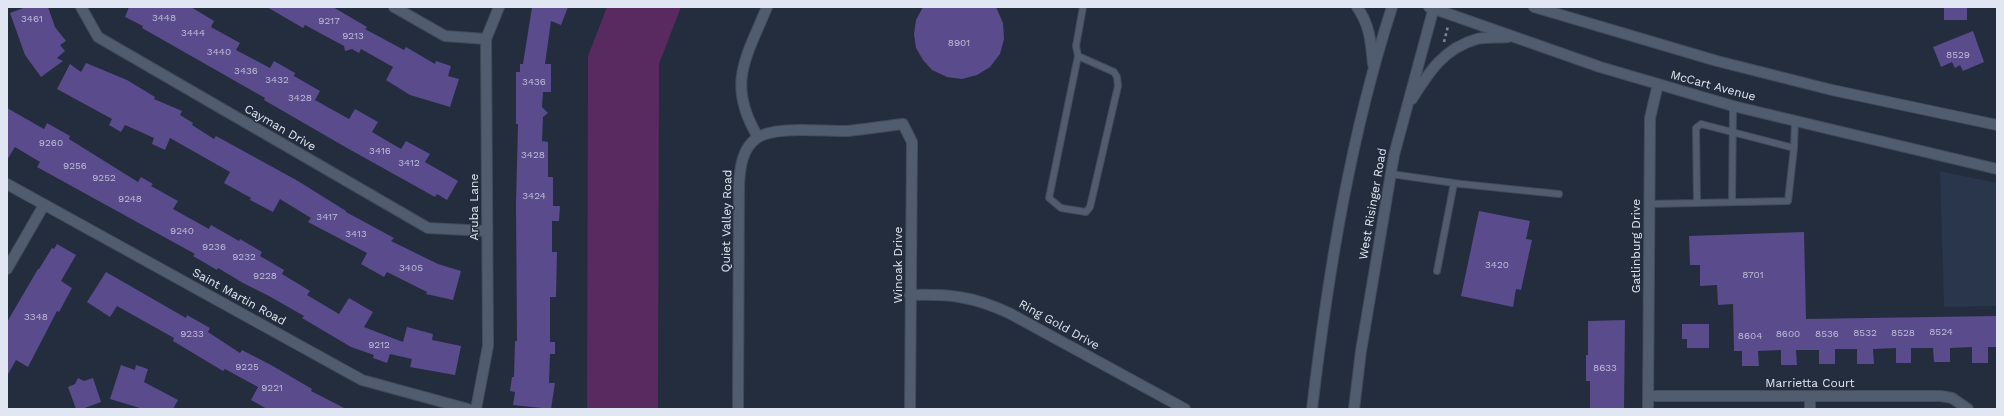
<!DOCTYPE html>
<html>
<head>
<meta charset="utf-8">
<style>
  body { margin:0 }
  #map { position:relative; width:2004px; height:416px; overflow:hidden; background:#232d3d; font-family:"Work Sans",sans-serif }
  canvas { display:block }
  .frame { position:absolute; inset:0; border:8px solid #e0e6f2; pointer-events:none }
</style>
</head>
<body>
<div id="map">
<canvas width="2004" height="416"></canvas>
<div class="frame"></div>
</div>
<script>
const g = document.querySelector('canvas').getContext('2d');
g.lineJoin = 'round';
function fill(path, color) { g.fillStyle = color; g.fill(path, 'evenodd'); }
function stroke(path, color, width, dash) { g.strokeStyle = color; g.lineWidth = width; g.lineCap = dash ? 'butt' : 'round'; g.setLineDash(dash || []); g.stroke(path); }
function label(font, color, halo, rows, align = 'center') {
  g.font = font + ' "Work Sans",sans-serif'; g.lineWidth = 3; g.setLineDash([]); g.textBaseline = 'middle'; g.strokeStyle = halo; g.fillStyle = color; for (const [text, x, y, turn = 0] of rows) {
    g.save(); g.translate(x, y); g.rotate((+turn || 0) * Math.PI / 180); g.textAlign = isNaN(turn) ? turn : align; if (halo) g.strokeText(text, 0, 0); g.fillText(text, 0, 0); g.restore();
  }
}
const built = new Path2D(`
  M1940 171 1997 183V306L1944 307Z`);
const green = new Path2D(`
  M607 7H681L659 64 658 409H587L588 56Z`);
const building = new Path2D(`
  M26 7H48L55 27 66 41 60 45 65 51 57 58 63 61 41 77 25 55 10 13Z
  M129 7H191L214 21 211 27 240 43 236 50 270 68 274 61 295 73 294 76 320 91 315 100 349 119 355 109 378 122 372 132 401 149 406 141 430 154 425 162 458 181 447 200 437 194 435 197 347 148 264 100 265 98 142 28 143 26 125 17Z
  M267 7H333L367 27 365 29 404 50 406 47 435 64 436 61 451 66 448 76 459 79 450 107 410 95 386 80 393 67 361 49 359 53 352 49 345 51 344 46 305 25 303 28Z
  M532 7H568L561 25 551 21 545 64H551V92H543L542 107 548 113 543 117 542 141 548 142V177H553V206H560L559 221H552V252H557L556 297H550V342H555V354H550L549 383H555L551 409 513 405 515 392 510 391 512 377H514L515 341H517L516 203 518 124H516V72H520V64H523Z
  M923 7H996L1003 23 1004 39 1000 54 990 67 977 75 962 79 947 77 932 70 923 60 916 48 914 34 916 20Z
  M1944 7H1967V20H1944Z
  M1973 31 1984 62 1963 71 1960 65 1955 68 1952 62 1941 67 1933 47Z
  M86 63 127 80 155 97 154 99 182 111 180 115 193 123 192 125 214 139 216 136 298 181 346 211V212L394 238 391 241 438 264 461 271 453 300 426 294 427 292 387 272 384 277 361 264 367 253 308 222 311 218 280 199 273 212 250 200 251 198 224 183 230 172 170 138 165 150 152 144 154 138 125 125 121 132 109 125 112 119 57 89 70 64 81 72Z
  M7 108 44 129 47 123 70 136 69 139 138 182 141 177 153 184 151 186 178 201 173 209 209 229 211 225 239 241 240 239 262 252 260 256 284 270 282 274 310 291 307 295 339 314 349 298 373 312 364 327 403 342 407 327 433 334 432 340 461 346 455 375 410 367 412 359 390 354 387 363 373 358 374 355 351 347 302 318 304 316 269 296 243 283 218 268 217 270 193 256 195 254 37 167 40 162 15 147 7 160Z
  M1479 211 1530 221 1526 239 1532 240 1521 290 1516 289 1513 307 1461 296Z
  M1804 232 1806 319 1996 316V347H1988V363H1972V347L1950 348V362H1934L1933 348H1911V363H1896V348L1873 349 1874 364H1857V349H1835V364H1819V350H1796L1797 365H1781V350L1758 351 1759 366H1742V351H1734L1733 304 1718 305 1717 285 1700 286V265H1690L1689 236Z
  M57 244 76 255 61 281 72 288 59 312 57 311 28 367 16 360 7 376V322L38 269H39L52 248 54 249Z
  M106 272 186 318 187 315 210 328 208 332 240 353 242 350 271 365 312 389 311 391 346 409H267L251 400 258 387 225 369 223 371 173 341 174 338 117 306 110 317 87 302Z
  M1625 320 1624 409H1590V381H1586V355H1588V321Z
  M1682 324H1709V348H1687V339H1682Z
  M121 365 135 370 136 365 148 369 144 382 178 400 173 409H143L110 399Z
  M78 378 84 381 93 378 101 402 82 409H76L68 387 75 384Z`);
const path = new Path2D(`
  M1444 42 1448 26`);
const lane = new Path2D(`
  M1078 56 1114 72 1117 77 1118 86 1090 207 1086 212 1061 208 1049 198 1078 56 1076 46 1083 7
  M1391 174 1461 184 1559 194
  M1732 202 1733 106
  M1697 203 1696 128 1701 124 1794 148
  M1650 204 1788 201 1794 148 1795 121
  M1437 271 1454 183`);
const street = new Path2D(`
  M81 7 98 37 428 228 487 231
  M394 7 445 36 486 39
  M758 137C726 84 746 58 767 7
  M7 184 362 380 468 409
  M7 269 44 205
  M910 295C950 294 972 296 1009 313L1185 409
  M1648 396H1941L1952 398 1968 409
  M1810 397V409
  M476 409 488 346 486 39 499 7
  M738 409 739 184C740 168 742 148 757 138 775 125 826 132 848 131 867 129 885 126 903 124L912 142 910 409
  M1648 409 1650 118 1658 84`);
const secondary = new Path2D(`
  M1357 7C1370 25 1371 43 1373 64
  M1429 7 1600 67 1733 106 1997 169
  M1534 7 1717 61 1832 90 1997 125
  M1412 99C1429 72 1444 48 1477 39 1486 37 1498 38 1508 37
  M1312 409C1328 274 1350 137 1392 7
  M1354 409 1361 351 1394 155 1434 7`);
const numberNames = [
  ["3448",164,18],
  ["3461",32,19],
  ["9217",329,21],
  ["3444",193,33],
  ["9213",353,36],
  ["8901",959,43],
  ["3440",219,52],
  ["8529",1958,55],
  ["3436",246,71],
  ["3432",277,80],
  ["3436",534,82],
  ["3428",300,98],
  ["9260",51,143],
  ["3416",380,151],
  ["3428",533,155],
  ["3412",409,163],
  ["9256",75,166],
  ["9252",104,178],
  ["3424",534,196],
  ["9248",130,199],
  ["3417",327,217],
  ["9240",182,231],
  ["3413",356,234],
  ["9236",214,247],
  ["9232",244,257],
  ["3420",1497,265],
  ["3405",411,268],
  ["8701",1753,275],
  ["9228",265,276],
  ["3348",36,317],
  ["8524",1941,332],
  ["8532",1865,333],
  ["8528",1903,333],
  ["9233",192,334],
  ["8600",1788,334],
  ["8536",1827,334],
  ["8604",1750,336],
  ["9212",379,345],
  ["9225",247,367],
  ["8633",1605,368],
  ["9221",272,388]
];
const streetNames = [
  ["McCart Avenue",1713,86,15],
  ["Cayman Drive",280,128,30],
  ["West Risinger Road",1373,204,-80],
  ["Aruba Lane",474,207,-90],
  ["Quiet Valley Road",727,221,-89],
  ["Gatlinburg Drive",1636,246,-90],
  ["Winoak Drive",898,265,-90],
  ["Saint Martin Road",239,297,29],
  ["Ring Gold Drive",1059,325,29],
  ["Marrietta Court",1810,383]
];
fill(built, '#29364b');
fill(green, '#582a60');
fill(building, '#594b8c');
stroke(lane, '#434b5a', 8);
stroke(street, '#434b5a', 12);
stroke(secondary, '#434b5a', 12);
stroke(path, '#7c8492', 2.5, [3, 3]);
stroke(lane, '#515c6f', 6);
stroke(street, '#515c6f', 10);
stroke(secondary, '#515c6f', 10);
label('10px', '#bebfd8', null, numberNames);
label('12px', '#e0e6f2', '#232d3d', streetNames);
</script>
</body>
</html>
